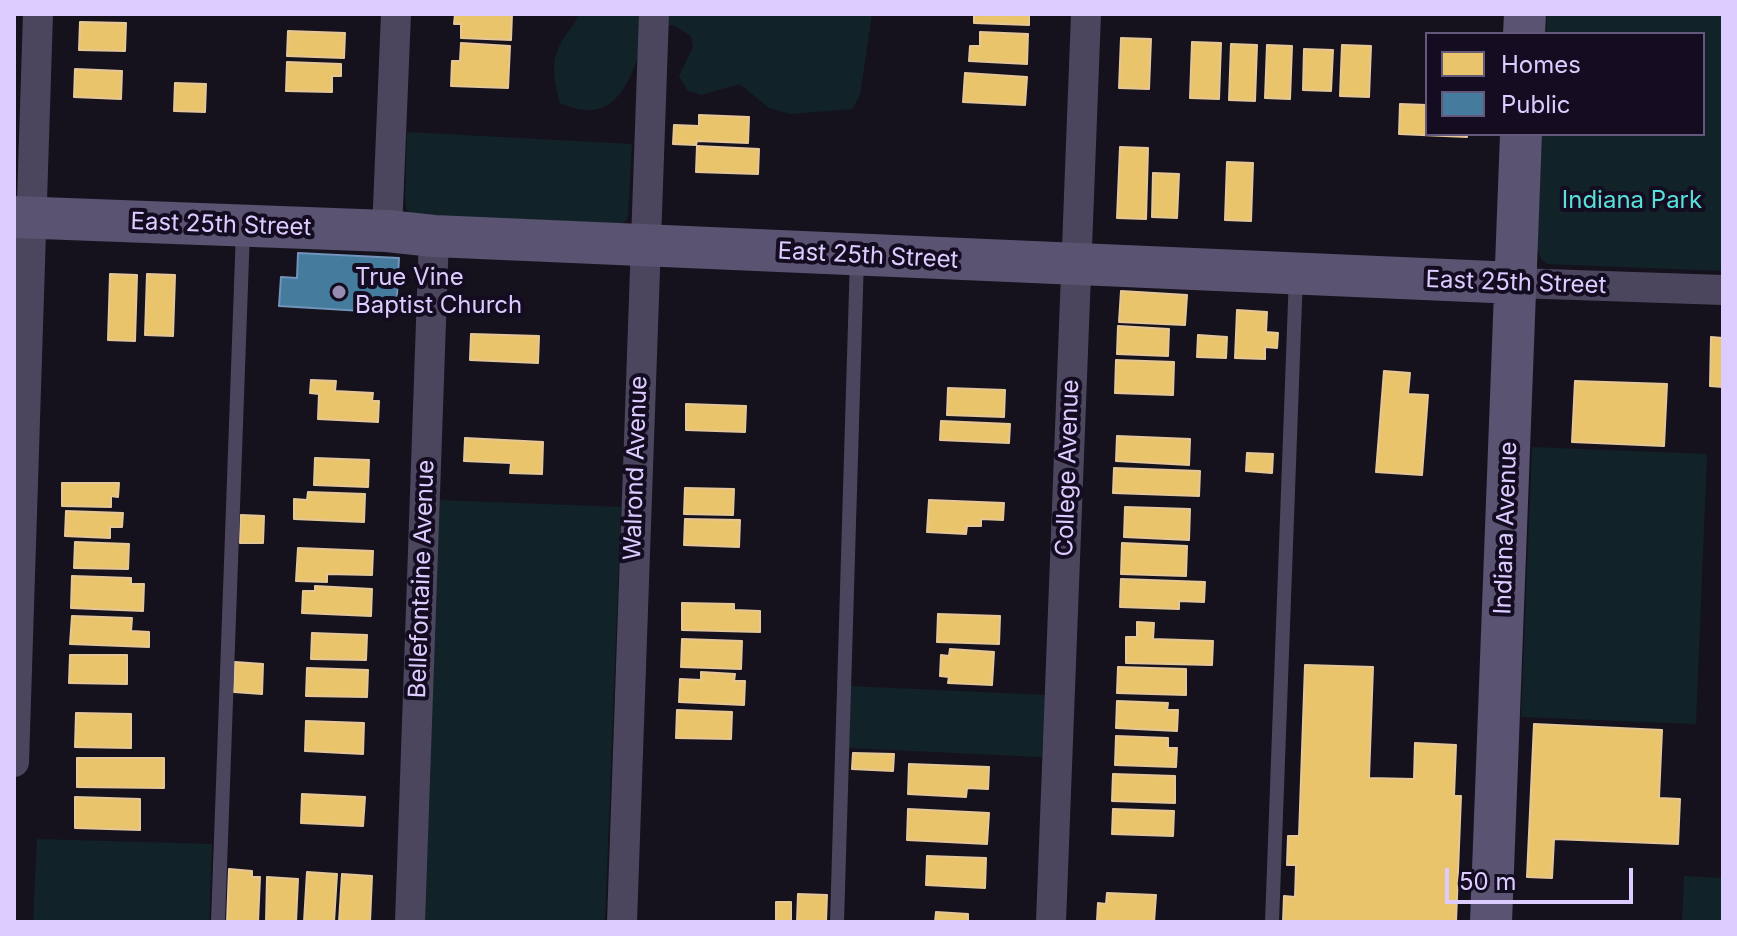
<!DOCTYPE html>
<html>
<head>
<meta charset="utf-8">
<style>
  body { margin:0 }
  #map { position:relative; width:1737px; height:936px; overflow:hidden; background:#15121d; font-family:Inter,sans-serif }
  canvas { display:block }
  .frame { position:absolute; inset:0; border:16px solid #dcccff; pointer-events:none }
  .legend { position:absolute; left:1425px; top:32px; width:280px; height:104px; box-sizing:border-box; background:#140d21; border:2px solid #64597a; margin:0; padding:10px 14px; list-style:none; font-size:24px; color:#dcccff }
  .legend li { display:flex; align-items:center; gap:16px; height:40px }
  .legend b { width:40px; border:2px solid #64597a }
  .scale { position:absolute; left:1445px; top:868px; width:188px; height:36px; box-sizing:border-box; border:4px solid #dcccff; border-top:0; padding-left:10px; font-size:24px; line-height:28px; white-space:nowrap; color:#dcccff; -webkit-text-stroke:6px #140d21; paint-order:stroke }
</style>
</head>
<body>
<div id="map">
<canvas width="1737" height="936"></canvas>
<div class="frame"></div>
<ul class="legend">
<li><b style="height:22px;background:#e9c46a"></b>Homes</li>
<li><b style="height:22px;background:#457b9d"></b>Public</li>
</ul>
<div class="scale">50 m</div>
</div>
<script>
const g = document.querySelector('canvas').getContext('2d');
g.lineJoin = 'round';
function fill(path, color) { g.fillStyle = color; g.fill(path, 'evenodd'); }
function stroke(path, color, width, dash) { g.strokeStyle = color; g.lineWidth = width; g.lineCap = dash ? 'butt' : 'round'; g.setLineDash(dash || []); g.stroke(path); }
function label(font, color, halo, rows, align = 'center') {
  g.font = font + ' Inter,sans-serif'; g.lineWidth = 8; g.setLineDash([]); g.textBaseline = 'middle'; g.strokeStyle = halo; g.fillStyle = color; for (const [text, x, y, turn = 0] of rows) {
    g.save(); g.translate(x, y); g.rotate((+turn || 0) * Math.PI / 180); g.textAlign = isNaN(turn) ? turn : align; if (halo) g.strokeText(text, 0, 0); g.fillText(text, 0, 0); g.restore();
  }
}
const green = new Path2D(`
  M578 14H872L860 95 852 109 790 114 769 108 740 84 701 95 687 90 679 76 693 47 691 36 673 25 649 27C632 69 623 131 560 103 554 81 550 61 562 41 568 30 575 26 578 14Z
  M1547 14H1723V271L1548 264 1542 260 1537 250 1542 134H1703V34H1546Z
  M407 132 632 144 628 217 625 222 614 225 414 217 407 210 405 200Z
  M1532 447 1707 454 1696 724 1521 717Z
  M438 500 621 507 605 922H423Z
  M850 686 1045 695 1042 757 847 748Z
  M37 839 212 844 209 922H33Z
  M1684 876 1723 878V922H1682Z`);
const homes = new Path2D(`
  M455 14H512L511 40 461 38V24H454Z
  M974 14H1029V25L974 23Z
  M80 22 126 23 125 51 79 50Z
  M288 31 345 33 344 58 287 56Z
  M980 32 1028 34 1027 64 969 61 970 46H980Z
  M1121 38 1151 39 1149 89 1119 88Z
  M1192 42 1221 43 1219 99 1190 98Z
  M461 43 510 46 508 88 451 86 452 61H460Z
  M1231 44 1257 45 1255 101 1229 100Z
  M1267 45 1292 46 1290 99 1265 98Z
  M1342 45 1371 46 1369 97 1340 96Z
  M1304 49 1333 50 1331 91 1303 90Z
  M287 62 341 64V76H332V92L286 91Z
  M75 69 122 71 121 99 74 97Z
  M965 73 1027 77 1025 105 963 102Z
  M175 83 206 84 205 112 174 111Z
  M1400 104 1427 105V134H1467V137L1399 134Z
  M699 115 749 117 748 143 697 141 696 145 673 144 674 125 699 126Z
  M697 146 759 149 758 174 696 172Z
  M1120 147 1148 148 1146 219 1117 218Z
  M1227 162 1253 163 1251 221 1225 220Z
  M1153 173 1179 174 1177 218 1152 217Z
  M110 274 137 275 135 341 108 340Z
  M147 274 175 275 173 336 145 335Z
  M1121 291 1187 295 1185 325 1119 322Z
  M1237 310 1267 312 1266 332 1278 333 1277 348 1265 347V359L1235 358Z
  M1118 326 1169 329 1168 356 1117 354Z
  M471 334 539 336 538 363 470 360Z
  M1198 335 1227 337 1226 358 1197 357Z
  M1711 337 1723 338V387L1710 386Z
  M1116 360 1174 362 1173 395 1115 393Z
  M1384 371 1410 373 1408 394 1428 395 1422 475 1376 472Z
  M311 380 336 381 335 391 373 393 372 401H379L378 422 318 419 319 394 310 393Z
  M1575 381 1667 384 1664 446 1572 442Z
  M948 388 1005 390 1004 417 947 415Z
  M686 404 746 406 745 432 686 430Z
  M941 421 1010 424 1009 443 940 440Z
  M1117 436 1190 439 1189 465 1116 461Z
  M465 438 543 442 542 474 510 473 511 463 464 461Z
  M1247 453 1273 454 1272 473 1246 471Z
  M315 458 369 460 368 487 314 485Z
  M1114 468 1200 471 1199 496 1113 493Z
  M62 483H119L118 497 111 496V507L62 506Z
  M685 488 734 489 733 515 684 514Z
  M308 492 365 494 364 522 294 519V499L307 500Z
  M929 500 1004 503 1003 520 981 519V526H967L966 534 927 532Z
  M1125 507 1190 509 1189 540 1124 537Z
  M66 511 123 513 122 527H110V538L65 536Z
  M241 515 264 516 263 543H240Z
  M685 519 740 520 739 547 684 545Z
  M75 542 129 544 128 569 74 568Z
  M1122 543 1187 546 1186 576 1121 574Z
  M298 548 373 551 372 575 327 574V582L296 581Z
  M72 576 131 578V584H144L143 611 71 608Z
  M1121 579 1205 582 1204 602 1179 601V609L1120 607Z
  M315 586 372 589 371 616 302 613 303 591H315Z
  M682 603 734 604V610L760 611V632L682 630Z
  M938 614 1000 616 999 644 937 642Z
  M72 616 132 618 131 631 149 632V647L70 644Z
  M1137 622 1154 623 1153 639 1213 641 1212 665 1126 663V637H1137Z
  M312 633 367 635 366 660 311 659Z
  M682 639 742 641 741 669 681 667Z
  M950 649 994 652 992 685 948 683 949 677 940 676 941 655 949 656Z
  M70 655H127V684L69 683Z
  M235 662 263 664 262 694 234 692Z
  M1305 665 1373 667 1369 778 1414 779 1415 743 1456 745 1454 796H1461L1456 922H1283L1284 896 1295 897 1296 865H1287L1288 836H1299Z
  M1118 667 1186 669V695L1117 693Z
  M307 668 368 670 367 697 306 696Z
  M701 672 735 674 734 681H745L744 705 679 702 680 679 701 680Z
  M1117 701 1168 703 1167 710H1178L1177 731 1116 728Z
  M677 710 732 712 731 739 676 738Z
  M76 713 131 714V748L75 747Z
  M306 721 364 723 363 754 305 751Z
  M1534 724 1662 730 1659 798 1680 799 1678 844 1554 839 1552 878 1527 877Z
  M1116 736 1168 738V748H1177L1176 767 1115 765Z
  M853 753 894 754 893 771 852 769Z
  M77 758H164V788L77 787Z
  M909 764 989 767 988 789 967 788 966 797 908 794Z
  M1113 774 1175 776V803L1112 801Z
  M302 794 365 797 363 826 301 823Z
  M75 797 140 799V830L75 828Z
  M908 809 989 813 987 844 907 840Z
  M1113 809 1174 811 1173 836 1112 834Z
  M927 856 986 858 985 888 926 885Z
  M229 869 252 871V877H260L258 922H227Z
  M307 872 337 874 334 922H304Z
  M342 874 372 876 370 922H339Z
  M267 877 298 879 296 922H266Z
  M1107 893 1156 895 1154 922 1097 921 1098 903 1106 904Z
  M798 894 827 895 826 922H797Z
  M776 902H791V922H776Z
  M936 912 968 914V922H935Z`);
const public = new Path2D(`
  M298 253 399 258 396 313 279 306 281 277 297 278Z`);
const lane = new Path2D(`
  M218 922 243 230
  M837 922 857 257
  M1272 922 1296 275`);
const street = new Path2D(`
  M387 231 396 14
  M1516 283 1723 290
  M14 762 38 14
  M410 922 434 236
  M622 922 654 14
  M1051 922 1086 14`);
const secondary = new Path2D(`
  M1524 34 1525 14
  M14 217 387 231 434 236 1516 283
  M1491 922 1521 134`);
const markers = [
  [339,292,8,"#968bb0"]
];
const parkNames = [
  ["Indiana Park",1632,201]
];
const streetNames = [
  ["East 25th Street",221,225,2],
  ["East 25th Street",868,256,3],
  ["East 25th Street",1516,283,2],
  ["Walrond Avenue",636,468,-88],
  ["College Avenue",1068,468,-88],
  ["Indiana Avenue",1506,528,-88],
  ["Bellefontaine Avenue",422,579,-88]
];
const poiNames = [
  ["True Vine",355,278],
  ["Baptist Church",355,306]
];
fill(green, '#112329');
fill(homes, '#e9c46a');
stroke(homes, '#e5c697', 2);
fill(public, '#457b9d');
stroke(public, '#7293ba', 2);
stroke(lane, '#4b465e', 14);
stroke(street, '#4b465e', 30);
stroke(secondary, '#5a5371', 42);
for (const [x, y, r, color] of markers) { const dot = new Path2D(); dot.arc(x, y, r, 0, 2 * Math.PI); g.fillStyle = color; g.fill(dot); stroke(dot, '#140d21', 3); }
label('24px', '#57e1da', '#140d21', parkNames);
label('24px', '#dcccff', '#140d21', streetNames);
label('24px', '#dcccff', '#140d21', poiNames, 'left');
</script>
</body>
</html>
